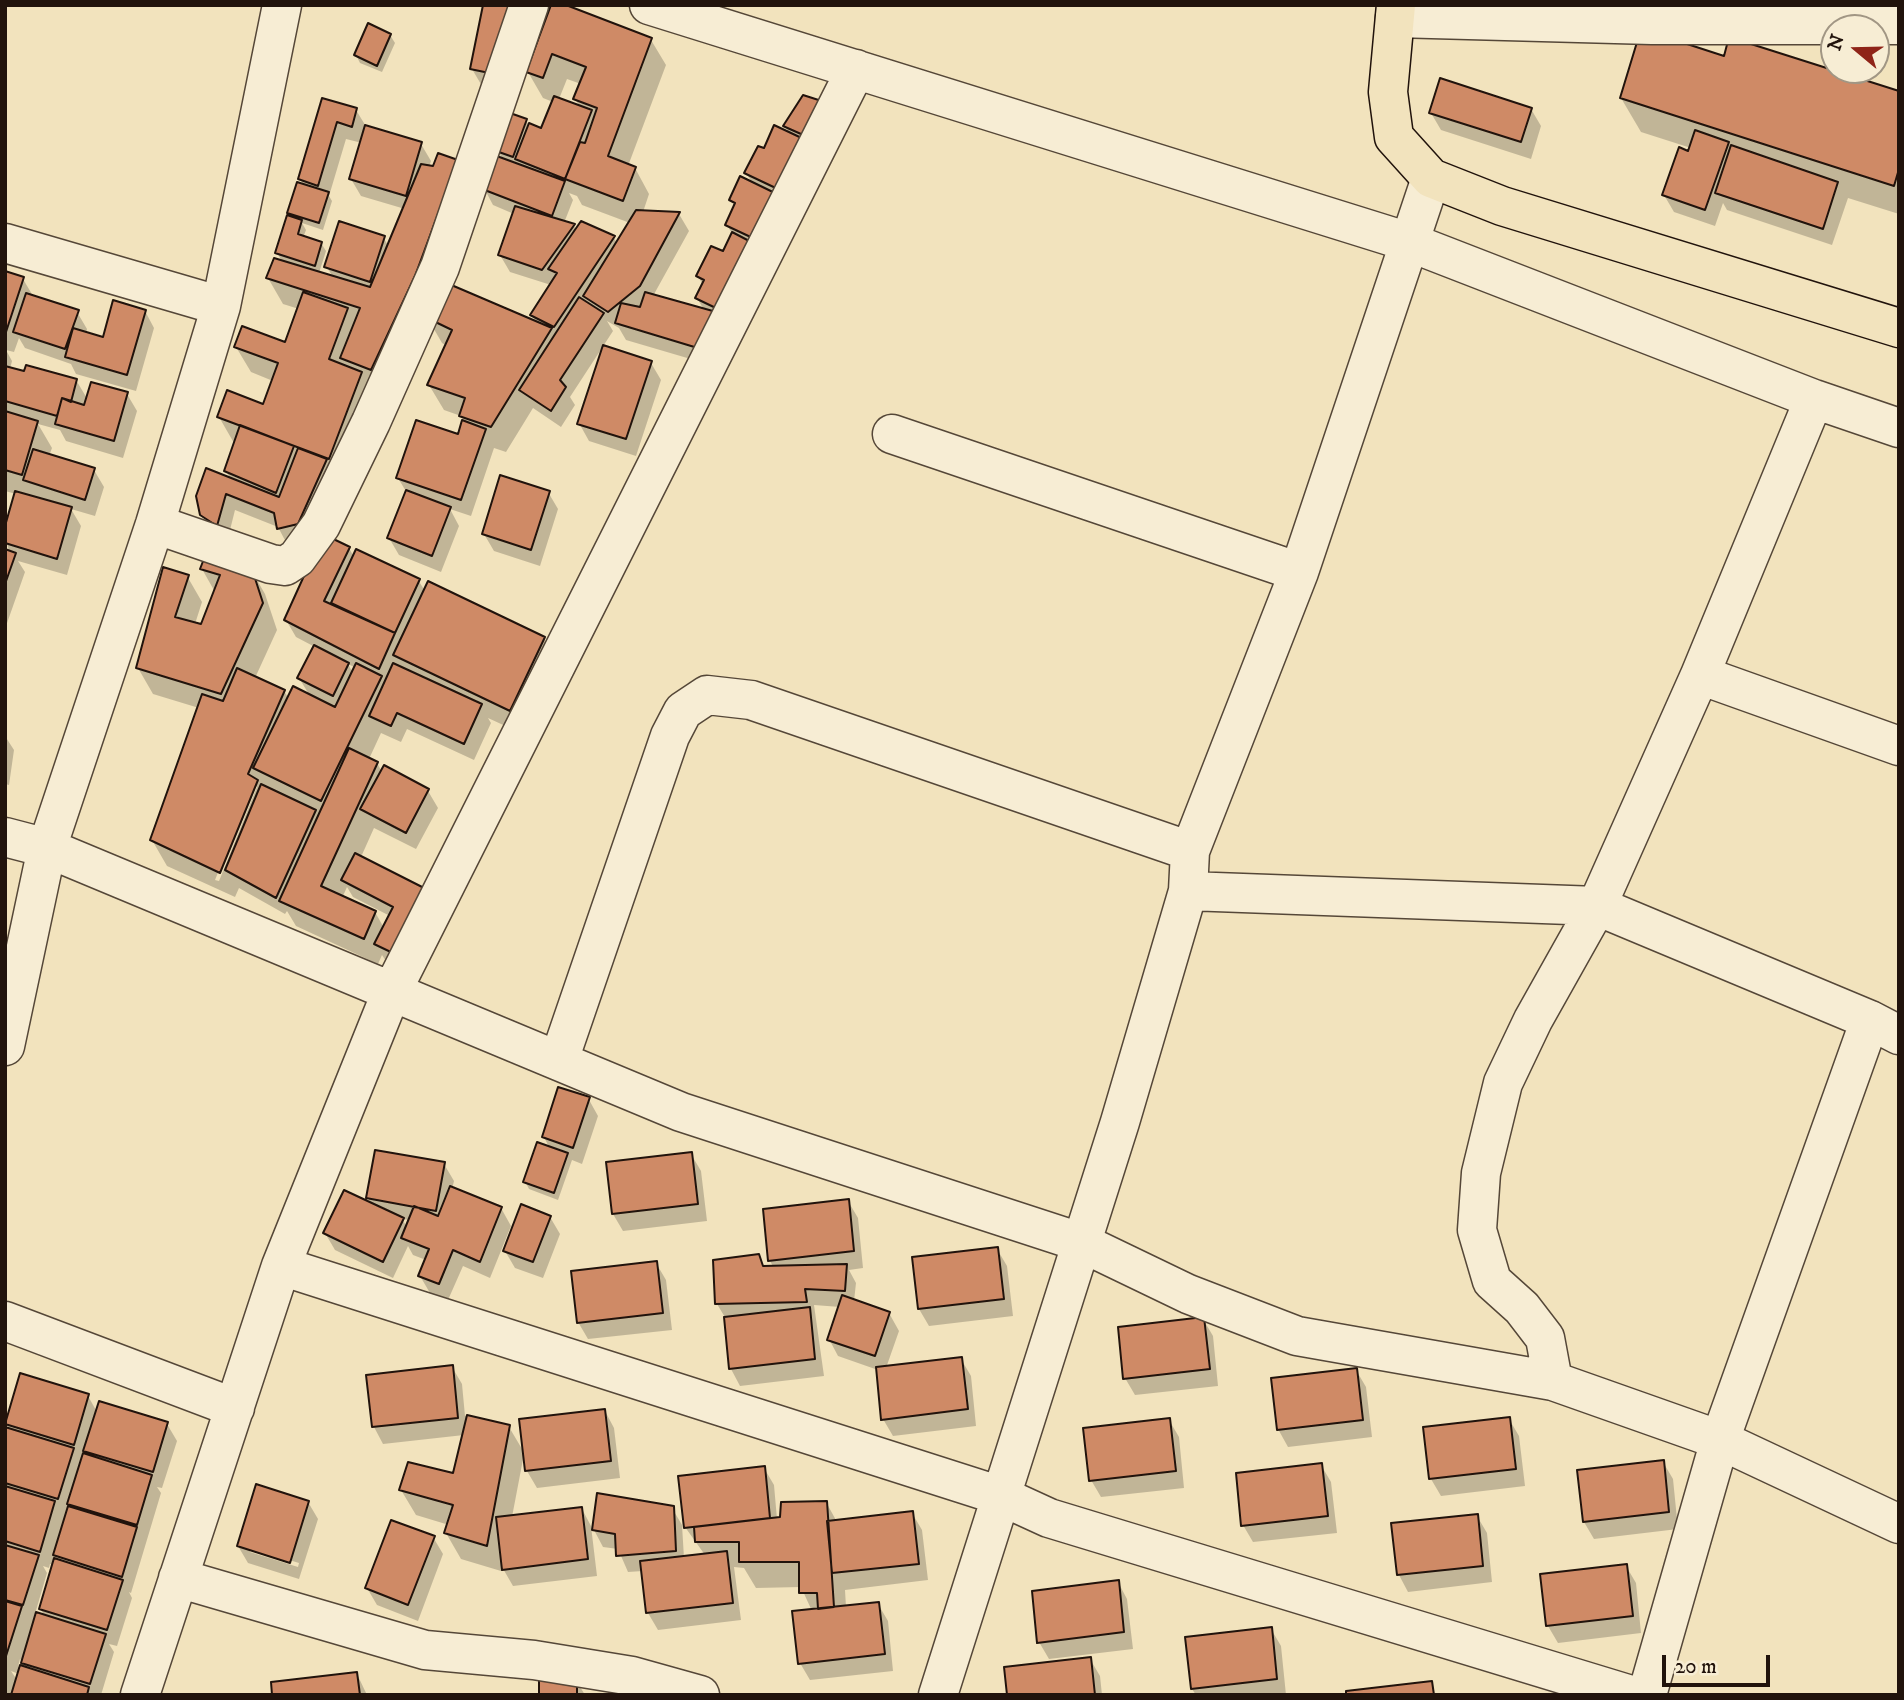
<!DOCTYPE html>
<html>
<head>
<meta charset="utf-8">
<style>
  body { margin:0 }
  #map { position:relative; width:1904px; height:1700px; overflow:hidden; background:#f2e3bd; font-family:"IM FELL DW Pica",serif }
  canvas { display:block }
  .frame { position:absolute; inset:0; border:7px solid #21130c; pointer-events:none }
  .north { position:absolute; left:1820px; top:14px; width:70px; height:70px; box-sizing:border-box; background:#f7edd4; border:2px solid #a19684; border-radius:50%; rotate:289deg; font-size:19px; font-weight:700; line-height:28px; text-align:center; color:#21130c }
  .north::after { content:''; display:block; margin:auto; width:24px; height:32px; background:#8f2418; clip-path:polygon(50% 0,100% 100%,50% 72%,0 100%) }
  .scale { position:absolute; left:1662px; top:1655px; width:108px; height:32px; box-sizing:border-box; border:4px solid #21130c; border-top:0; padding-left:9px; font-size:21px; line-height:24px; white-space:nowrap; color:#21130c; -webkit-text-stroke:5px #f7edd4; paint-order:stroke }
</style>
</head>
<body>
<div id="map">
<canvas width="1904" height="1700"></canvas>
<div class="frame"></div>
<div class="north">N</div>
<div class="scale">20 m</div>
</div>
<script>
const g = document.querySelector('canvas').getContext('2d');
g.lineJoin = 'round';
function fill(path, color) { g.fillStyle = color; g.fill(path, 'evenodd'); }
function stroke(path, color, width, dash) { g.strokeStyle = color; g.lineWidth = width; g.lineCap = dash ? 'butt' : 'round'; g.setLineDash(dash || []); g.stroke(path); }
const shadow = new Path2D(`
  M553 5 651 40 666 65 628 166 635 168 649 194 643 212 679 214 689 231 653 296 704 310 697 298 703 285 698 276 723 254 733 235 727 225 735 207 731 200 753 184 746 173 765 151 790 135 785 126 829 106 711 365 626 340 619 328 607 321 613 331 570 397 575 405 561 427 533 408 506 452 494 448 471 516 450 509 459 526 441 572 399 555 389 538 407 493 398 478 459 436 464 421 461 416 444 410 429 385 447 346 442 343 427 317 536 323 532 315 551 285 510 272 500 255 514 214 493 205 484 188 503 160 498 151 526 121 529 125 542 130 553 102 543 98 528 72ZM567 79 581 84 575 99 580 107 559 99ZM569 193 577 196 582 205 630 223 617 243 614 238 576 230 574 226 564 223 573 200Z
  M1783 5H1899V13Z
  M524 13 482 86 472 69Z
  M390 35 395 43 382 72 360 63 356 55Z
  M1725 58 1899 93V214L1848 198 1832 245 1727 210 1723 203 1715 226 1674 212 1664 195 1691 148 1641 132 1621 98Z
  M323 100 356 110 367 128 421 144 431 161 429 167 456 161 376 399 288 546 278 527 235 510 227 542 212 532 201 514 231 480 226 471 234 443 219 417 264 406 273 381 251 372 236 347 286 344 299 309 283 304 268 278 282 262 277 252 293 219 289 213 304 186 300 179ZM346 139 362 143 351 179 361 196 405 209 389 247 383 237 326 266 333 277 319 273 326 251 321 243 303 238 306 230 302 223 323 230 332 201 329 196Z
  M1531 109 1541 126 1531 159 1441 130 1431 113Z
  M5 273 23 279 33 296 77 312 87 329 86 334 104 339 145 311 154 328 136 391 76 374 71 364 25 348 19 338 14 352 6 350 12 361 10 369 76 380 88 400 127 394 137 411 123 458 66 441 60 430 38 424 52 448 49 456 94 470 104 487 95 516 71 509 81 526 67 575 18 561 25 572 6 626 5 551 9 552 5 533 16 494 5 491Z
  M651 363 661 380 636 456 589 441 579 423Z
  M548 492 558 509 540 566 494 551 484 534Z
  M349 548 354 557 418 580 425 591 544 639 559 665 525 735 488 718 491 723 474 760 407 729 401 742 381 733 369 759 377 763 382 772 428 791 438 808 416 849 374 828 361 857 429 892 386 961 382 955 378 964 296 926 287 911 285 914 239 888 235 897 167 866 152 840 199 708 153 694 138 668 187 576 202 602 195 624 202 626 215 592 202 569 250 568 265 594 277 630 255 678 284 691 289 699 310 696 299 678 315 647 296 637 286 620ZM348 664 356 668 353 673ZM254 784 257 787 219 881 215 880ZM347 887 353 897 390 916 384 928 375 912 343 896Z
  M5 736 14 750 9 785 5 784Z
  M588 1098 598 1116 582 1164 572 1160 558 1200 529 1189 525 1181 550 1149 544 1137Z
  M691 1154 701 1171 707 1221 623 1231 613 1214Z
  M444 1164 454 1181 452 1189 501 1208 511 1226 490 1278 463 1266 448 1300 430 1293 420 1276 426 1260 413 1255 408 1246 393 1278 335 1250 325 1233 372 1205 368 1198ZM402 1219 410 1220 407 1227Z
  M848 1201 858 1218 863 1268 849 1270 856 1283 854 1301 889 1313 899 1331 886 1368 961 1359 971 1376 976 1426 893 1436 883 1419 878 1370 838 1356 829 1339 840 1307 814 1305 824 1376 740 1386 731 1369 726 1319 717 1304 758 1256 765 1268H774L770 1261Z
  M550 1217 560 1234 543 1278 515 1268 505 1251Z
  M997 1249 1007 1266 1013 1316 929 1326 919 1309 914 1259Z
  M656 1263 666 1280 672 1330 588 1339 578 1322Z
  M1203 1319 1213 1336 1218 1386 1135 1395 1125 1378Z
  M452 1367 462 1384 465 1416 509 1427 525 1454 605 1411 614 1428 620 1478 537 1488 527 1471 524 1454 512 1517 582 1509 591 1526 597 1576 513 1586 502 1567 501 1571 461 1559 446 1533 449 1525 416 1515 401 1490 454 1475 464 1435 383 1444 374 1427Z
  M1356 1370 1366 1387 1372 1437 1288 1447 1278 1429Z
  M88 1396 97 1412 167 1424 177 1441 162 1488 157 1487 161 1493 131 1593 129 1592 132 1598 117 1646 109 1644 114 1652 101 1695H5V1431H10L6 1423ZM50 1564 54 1565 40 1608 45 1617 35 1614 47 1573 43 1566 49 1568ZM20 1659 27 1669 18 1667ZM11 1671 19 1674 17 1681 15 1677Z
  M1509 1419 1519 1436 1525 1486 1441 1496 1431 1479 1425 1428Z
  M1169 1420 1179 1437 1184 1488 1101 1497 1091 1480Z
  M1663 1462 1673 1479 1678 1529 1594 1539 1584 1522Z
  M1321 1465 1331 1482 1337 1533 1253 1542 1243 1525Z
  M764 1468 774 1485 777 1519 826 1502 837 1522 912 1513 922 1530 928 1580 845 1590 846 1607 878 1604 888 1621 893 1671 810 1680 800 1663 812 1611 801 1587 756 1588 744 1568 734 1567 741 1620 658 1630 648 1613 643 1571 628 1572 618 1549 603 1547 594 1530 672 1508 682 1525 684 1558 705 1555 685 1527Z
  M308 1502 318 1519 299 1579 248 1563 238 1546ZM250 1548 299 1563 298 1567 250 1552Z
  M1477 1516 1487 1533 1492 1582 1408 1592 1399 1575Z
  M433 1537 443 1554 418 1621 377 1605 367 1588Z
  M1626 1566 1636 1583 1641 1633 1558 1643 1548 1626Z
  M1118 1582 1127 1599 1133 1649 1049 1659 1039 1642Z
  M1271 1629 1281 1646 1286 1695H1196L1192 1689Z
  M1090 1659 1100 1676 1102 1695H1009Z
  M357 1674 367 1695H274Z
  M576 1680 585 1695H541Z`);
const building = new Path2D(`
  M483 5H513L499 75 470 69Z
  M551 5H566L652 38 608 156 636 167 623 201 565 179 580 142 585 143 597 108 573 99 586 67 552 54 543 78 526 72Z
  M368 23 391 34 377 66 354 55Z
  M1641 29 1724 56 1729 37 1899 91V169L1894 186 1620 98Z
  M1440 78 1532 108 1521 142 1429 113Z
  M803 95 831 104 810 138 783 126Z
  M554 96 592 110 565 179 515 159 529 123 541 128Z
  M322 98 357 108 352 127 337 122 318 186 298 179Z
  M510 113 527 119 513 157 496 151Z
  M365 125 422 142 406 196 349 179Z
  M774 125 808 141 782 191 744 173 758 146 764 148Z
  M1695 130 1729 142 1705 210 1662 195 1679 147 1688 151Z
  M1731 145 1838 182 1823 229 1715 193Z
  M438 153 458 160 415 276 371 370 340 358 360 308 266 278 274 258 370 287 421 164 433 166Z
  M494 155 565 181 552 216 482 189Z
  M740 176 779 195 757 240 725 225 735 203 729 200Z
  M297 182 329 192 319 223 287 213Z
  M515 206 575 224 542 270 498 255Z
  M636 210 680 212 640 286 608 312 583 296Z
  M287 215 302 220 298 234 322 242 315 266 275 253Z
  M339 221 385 236 370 282 324 267Z
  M581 221 615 236 554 327 530 315 557 273 548 269Z
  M732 232 755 244 722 311 695 298 704 280 696 276 711 246 723 251Z
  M5 271 24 277 5 335Z
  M442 281 552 328 491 427 459 416 465 398 427 385 452 330 425 317Z
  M303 292 348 308 329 359 362 372 329 459 217 417 227 390 263 404 278 363 234 347 242 326 285 342Z
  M645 292 720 313 701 349 615 323 621 303 640 307Z
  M26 293 79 310 65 349 13 332Z
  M579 297 604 313 560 380 566 387 551 411 519 390Z
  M113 300 146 310 127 375 65 357 73 328 103 337Z
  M603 345 652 361 626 439 577 424Z
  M26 365 77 379 71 402 62 398 57 416 5 401V366L24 371Z
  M91 382 128 392 114 441 55 424 62 398 84 405Z
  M5 411 38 421 22 475 5 470Z
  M416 420 458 434 462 420 486 429 461 500 396 478Z
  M240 425 294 446 276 493 224 471Z
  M298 448 327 459 298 524 277 529 274 513 226 494 217 526 200 515 196 496 206 468 279 497Z
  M33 449 95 468 85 500 23 480Z
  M500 475 550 491 531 550 482 534Z
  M406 490 451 507 432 556 387 538Z
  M15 491 72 507 57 559 5 543V526Z
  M323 534 350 547 324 601 395 633 379 669 284 620Z
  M5 549 16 553 5 584Z
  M356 549 420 579 395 633 331 603Z
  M207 551 251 566 263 603 221 694 136 668 163 567 189 575 175 617 201 624 220 575 200 569Z
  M428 581 545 637 510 711 393 655Z
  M314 645 349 663 333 696 297 678Z
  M356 663 382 676 321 801 253 768 293 686 335 707Z
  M393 663 482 704 464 744 397 713 391 726 369 716Z
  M237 668 285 690 248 774 258 780 220 873 150 840 202 694 223 701Z
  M349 748 378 762 321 886 376 911 364 939 279 901Z
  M384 765 429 789 406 833 360 809Z
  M261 784 316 810 276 898 225 870Z
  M355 853 430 891 397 955 374 944 393 907 341 880Z
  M558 1087 590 1097 573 1148 542 1137Z
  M537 1142 568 1153 554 1193 523 1182Z
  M375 1150 445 1162 436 1211 366 1198Z
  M692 1152 698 1204 612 1214 606 1162Z
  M450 1186 502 1207 480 1262 453 1250 439 1284 418 1276 429 1249 401 1238 414 1206 438 1216Z
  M344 1190 404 1218 383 1262 323 1233Z
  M849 1199 854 1251 768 1261 763 1209Z
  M521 1204 551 1216 533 1262 503 1251Z
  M998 1247 1004 1299 918 1309 912 1257Z
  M759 1254 763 1266 847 1264 845 1291 805 1289 807 1302 715 1304 713 1260Z
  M657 1261 663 1313 577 1323 571 1271Z
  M842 1295 890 1312 875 1356 827 1340Z
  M810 1307 815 1359 729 1369 724 1317Z
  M1204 1317 1210 1369 1123 1379 1118 1327Z
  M962 1357 968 1409 881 1420 876 1367Z
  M453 1365 458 1418 372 1427 366 1375Z
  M1357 1368 1363 1420 1277 1430 1271 1378Z
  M20 1373 89 1394 74 1445 5 1424Z
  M99 1401 168 1422 153 1472 83 1451Z
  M605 1409 611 1461 525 1471 519 1419Z
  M467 1415 510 1425 487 1546 444 1533 453 1505 399 1490 408 1462 453 1473Z
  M1510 1417 1516 1469 1429 1479 1423 1427Z
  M1170 1418 1176 1471 1089 1481 1083 1428Z
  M5 1427 74 1448 58 1499 5 1483Z
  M83 1453 152 1475 137 1525 67 1504Z
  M1664 1460 1669 1512 1583 1522 1577 1470Z
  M1322 1463 1328 1516 1241 1526 1236 1473Z
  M765 1466 770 1518 684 1528 678 1476Z
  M256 1484 309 1501 290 1563 237 1546Z
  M5 1486 55 1501 40 1552 5 1541Z
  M597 1493 674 1506 676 1551 616 1556 615 1534 592 1530Z
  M827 1501 834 1607 818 1609 817 1593H799V1562H739V1542H695L694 1527 780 1517 781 1502Z
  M68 1506 137 1527 122 1577 53 1555Z
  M582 1507 588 1559 502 1570 496 1517Z
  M913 1511 919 1564 832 1573 827 1521Z
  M1478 1514 1483 1566 1397 1575 1391 1523Z
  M391 1520 435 1536 408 1605 365 1588Z
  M5 1545 39 1555 23 1605 5 1600Z
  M727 1551 733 1603 646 1613 640 1561Z
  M54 1558 123 1580 107 1630 39 1609Z
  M1627 1564 1633 1616 1546 1626 1540 1574Z
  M1119 1580 1124 1632 1037 1643 1032 1591Z
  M5 1601 22 1606 6 1656H5Z
  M879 1602 885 1654 798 1664 792 1611Z
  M36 1612 106 1634 90 1684 21 1663Z
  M1272 1627 1277 1679 1191 1689 1185 1637Z
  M1091 1657 1095 1695H1007L1004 1667Z
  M20 1665 89 1687 87 1695H11Z
  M357 1672 360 1695H272L271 1682Z
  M577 1678V1695H539V1680Z
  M1432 1681 1434 1695H1346V1691Z`);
const minor = new Path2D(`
  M649 5 1409 242 1814 399 1899 428
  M1395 18 1652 25H1899
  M5 243 221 306
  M892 434 1299 572
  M155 524 271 564 285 566 297 558 321 525 371 422 440 267 529 5
  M1700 675 1899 746
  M5 837 47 848 681 1112 1080 1242 1188 1294 1297 1336 1553 1381 1720 1440 1899 1524
  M1188 891 1597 906 1870 1020 1899 1035
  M5 1046 47 848 155 524 221 306 282 5
  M559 1060 670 736 683 711 707 695 751 700 1190 851
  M281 1266 1001 1496 1049 1518 1631 1695
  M5 1321 235 1408
  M1553 1381 1545 1338 1522 1308 1492 1281 1477 1230 1481 1173 1503 1083 1533 1020 1597 906 1700 675 1814 399
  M178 1578 425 1650 534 1660 632 1676 700 1695
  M140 1695 281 1266 391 993 856 69
  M938 1695 1120 1122 1188 891 1190 851 1299 572 1431 178
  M1647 1695 1720 1440 1870 1020`);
const major = new Path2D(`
  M1396 5 1388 92 1394 137 1431 178 1502 206 1899 328`);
fill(shadow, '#0003');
fill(building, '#cf8a66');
stroke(building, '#21130c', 2);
stroke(minor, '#554738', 41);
stroke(major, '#21130c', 41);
stroke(minor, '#f7edd4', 38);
stroke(major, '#f2e3bd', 38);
</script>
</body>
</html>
